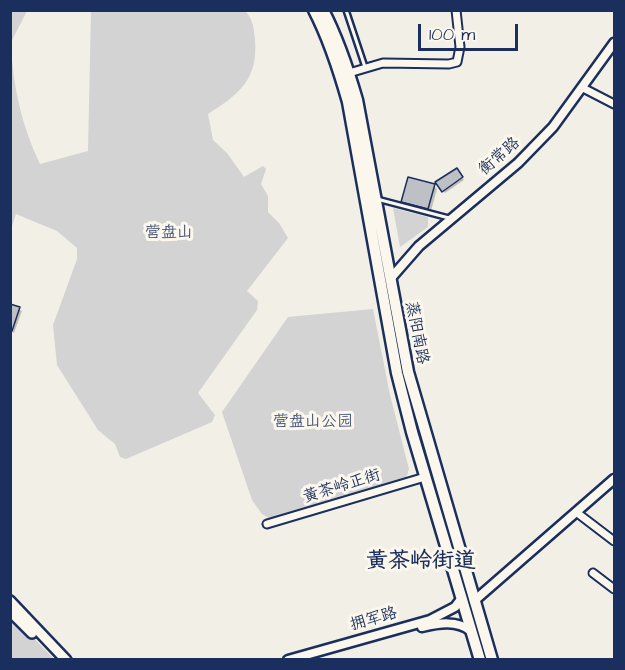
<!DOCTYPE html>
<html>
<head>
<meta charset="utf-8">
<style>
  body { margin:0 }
  #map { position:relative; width:625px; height:670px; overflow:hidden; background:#f2efe6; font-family:"Architects Daughter",sans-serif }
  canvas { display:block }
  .frame { position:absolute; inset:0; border:12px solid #1b2f5e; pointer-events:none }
  .scale { position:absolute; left:418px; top:24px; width:100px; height:27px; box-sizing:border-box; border:3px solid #1b2f5e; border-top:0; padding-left:8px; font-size:18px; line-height:21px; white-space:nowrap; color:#1b2f5e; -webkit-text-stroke:4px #fbf7ec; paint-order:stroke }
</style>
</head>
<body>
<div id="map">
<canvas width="625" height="670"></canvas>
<div class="frame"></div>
<div class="scale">100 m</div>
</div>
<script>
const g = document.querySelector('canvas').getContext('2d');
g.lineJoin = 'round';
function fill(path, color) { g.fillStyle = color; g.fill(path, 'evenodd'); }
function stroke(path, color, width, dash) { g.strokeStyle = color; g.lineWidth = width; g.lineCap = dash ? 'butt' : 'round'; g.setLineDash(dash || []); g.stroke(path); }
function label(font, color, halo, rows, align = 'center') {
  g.font = font + ' "Architects Daughter","LXGW WenKai TC",sans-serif'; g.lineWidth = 6; g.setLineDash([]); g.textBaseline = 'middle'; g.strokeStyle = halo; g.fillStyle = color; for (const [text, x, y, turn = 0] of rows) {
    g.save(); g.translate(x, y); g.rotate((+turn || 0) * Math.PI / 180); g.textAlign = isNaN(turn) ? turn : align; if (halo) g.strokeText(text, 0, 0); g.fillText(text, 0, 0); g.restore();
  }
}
const green = new Path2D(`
  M11 10 27 11 11 42 10 11Z
  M245 11C253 19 254 29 255 40 258 80 239 94 208 114L213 140 227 153 244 177 263 166 266 169 261 184 268 196V212L279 223 288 238 247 291 258 301 257 310 198 393 215 415 212 422 126 459 120 457 115 444 98 430 57 365 53 325 77 259V248L57 231 16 214 11 229V46C13 87 22 127 40 164L88 151 91 11Z
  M393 208 428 217V227L400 247Z
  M373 309 390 395 409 469 406 479 403 482 276 518H269L262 514 252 500 222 412 288 317Z
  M11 615 54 659H11Z`);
const shadow = new Path2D(`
  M458 172 464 180 445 193 443 191Z
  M434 186 437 189 431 211 406 204 403 201Z
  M10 305 22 311 14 333 10 331Z`);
const building = new Path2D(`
  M457 168 463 177 442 192 435 182Z
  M408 177 435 184 428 209 401 202Z
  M10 304 20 307 12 331 10 330Z`);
const service = new Path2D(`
  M346 10 365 67
  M377 199 449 218`);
const minor = new Path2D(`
  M349 73 383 63 449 64 457 62 460 47 456 10
  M583 88 614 104
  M576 512 614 541
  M267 524 425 477
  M593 573 614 589`);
const tertiary = new Path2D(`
  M391 278 419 246 518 163 553 127 614 43
  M474 601 614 479
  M422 627C439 623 457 620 471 631
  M288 660 430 620 455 607 462 598`);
const secondary = new Path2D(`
  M10 601 66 660
  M10 611 32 633`);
const primary = new Path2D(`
  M314 10C329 39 339 70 348 102L397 373 412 432 480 660
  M323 10C338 39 348 69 357 100L408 372 492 660`);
const streetNames = [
  ["衡常路",500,157,-41],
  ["蒸阳南路",416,333,79],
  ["黄茶岭正街",342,487,-17],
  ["拥军路",374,620,-16]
];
const parkNames = [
  ["营盘山",169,234],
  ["营盘山公园",313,423]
];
const districtNames = [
  ["黄茶岭街道",421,562]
];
fill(green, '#d2d3d2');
fill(shadow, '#0003');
fill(building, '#bdc0c4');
stroke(building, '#1b2f5e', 1.5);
stroke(service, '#1b2f5e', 8);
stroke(minor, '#1b2f5e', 11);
stroke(tertiary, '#1b2f5e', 13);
stroke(secondary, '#1b2f5e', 14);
stroke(primary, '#1b2f5e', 15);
stroke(service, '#fbf7ec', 3);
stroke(minor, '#fbf7ec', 7);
stroke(tertiary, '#fbf7ec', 8);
stroke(secondary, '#fbf7ec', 9);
stroke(primary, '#fbf7ec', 10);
label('16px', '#1b2f5e', '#fbf7ec', streetNames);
label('16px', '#49587b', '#fbf7ec', parkNames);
label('bold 22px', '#1b2f5e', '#fbf7ec', districtNames);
</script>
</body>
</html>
